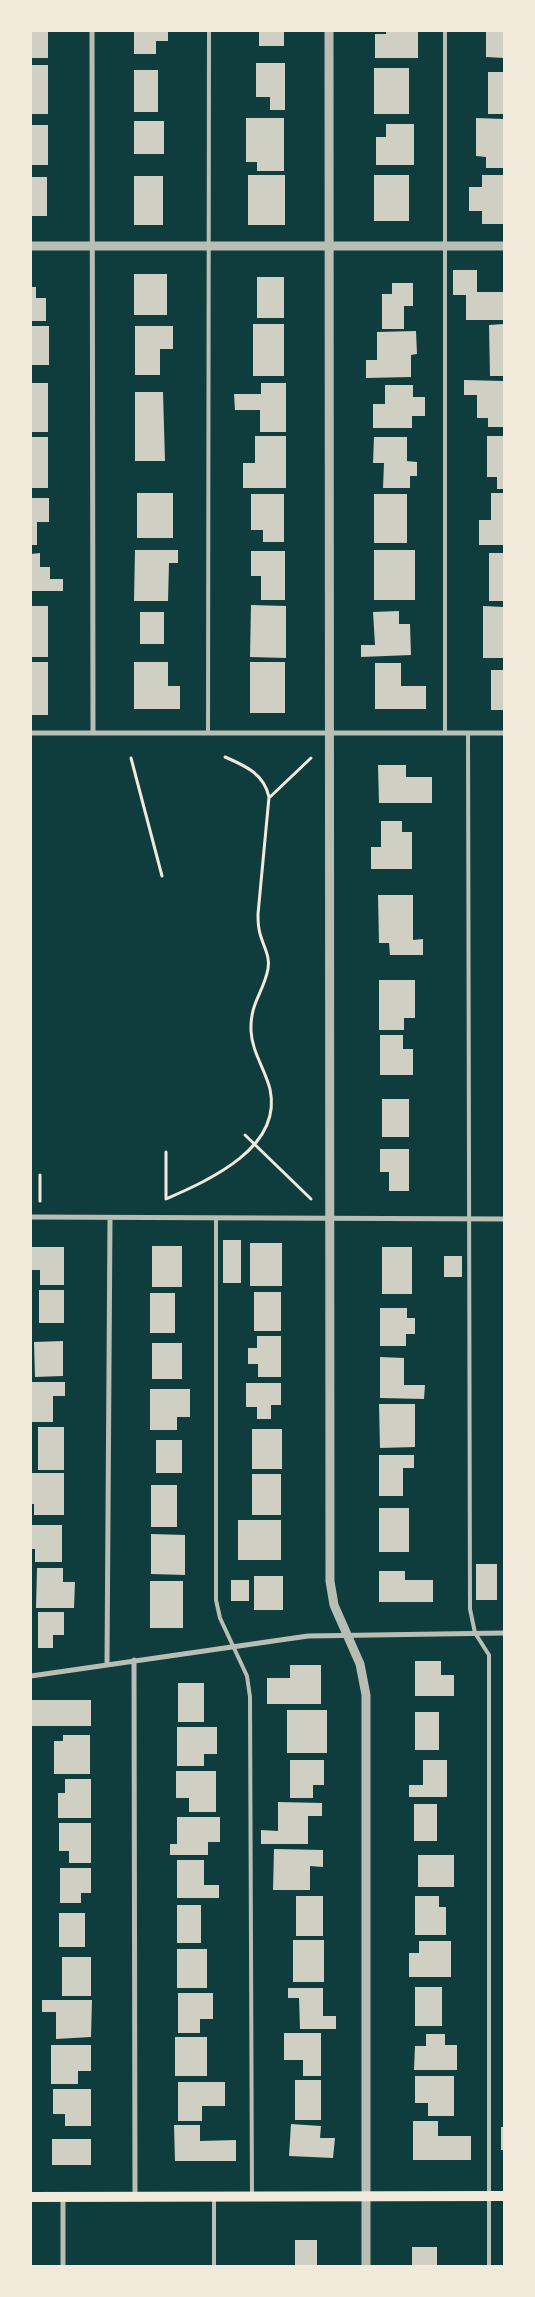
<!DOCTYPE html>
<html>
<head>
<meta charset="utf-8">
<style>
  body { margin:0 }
  #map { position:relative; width:535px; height:2297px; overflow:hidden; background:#0f3d3e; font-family:"Source Sans 3",sans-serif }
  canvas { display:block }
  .frame { position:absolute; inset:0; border:32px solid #f1e9da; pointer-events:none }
</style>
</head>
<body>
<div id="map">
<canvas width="535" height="2297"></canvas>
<div class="frame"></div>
</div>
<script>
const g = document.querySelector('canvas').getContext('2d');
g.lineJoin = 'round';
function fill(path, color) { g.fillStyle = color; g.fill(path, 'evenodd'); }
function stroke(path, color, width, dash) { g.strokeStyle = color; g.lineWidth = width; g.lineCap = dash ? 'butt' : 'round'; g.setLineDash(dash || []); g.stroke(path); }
const building = new Path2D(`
  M31 31H48V58H31Z
  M134 31H168V41H156V54H134Z
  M259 31H284V46H259Z
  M386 31H418V58H375V34H386Z
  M486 31H504V58L486 57Z
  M256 63H285V110H270V97H256Z
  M31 65H48V114H31Z
  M374 68H409V114H374Z
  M134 70H158V112H134Z
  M488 72H504V114H488Z
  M246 118H284V171H257V162H246Z
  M476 118 504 119V168H486V157L476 156Z
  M134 121H164V154H134Z
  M386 124H414V165H376V137H386Z
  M31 125H48V165H31Z
  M248 175H285V225H248Z
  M374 175H409V221H374Z
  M482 175H504V224H482V211H469V187H482Z
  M134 176H163V225H134Z
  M31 177H47V216H31Z
  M453 270H477V292H504V320H466V295H453Z
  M134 274H167V315H134Z
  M257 277H284V318H257Z
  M392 283H413V306H404V329H382V294H392Z
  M31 287H36V298H46V321H31Z
  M253 324H284V376H253Z
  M504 324V376H490L489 325Z
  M31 326H49V365H31Z
  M135 326H173V349H160V375H135Z
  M416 331 417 354 411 355V377L366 378V360H377V332Z
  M464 380 504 381V427H488V418H477V395H464Z
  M31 383H48V432H31Z
  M261 383H286V432H260V410H235L234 394H261Z
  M385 385H413V397H425V416H412V428H373V404H385Z
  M135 392H163L165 461H135Z
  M255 436H286V488H243V463H255Z
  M487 436H504V489H497V477H487Z
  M31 437H48V488H31Z
  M374 437H407V461L417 462V476H410V488H383L384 463H373Z
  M137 493H173V538H137Z
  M491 493H504V545H479V520H491Z
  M251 494H284V542H263V530H251Z
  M374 494H407V543H374Z
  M31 498H49V522H37V545H31Z
  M135 550H178V563H169L168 601H134Z
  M374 550H415V600H374Z
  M251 551H285V600H261V576H251Z
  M40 553V567H50V579H63V591H31V554Z
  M489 553H504V601H489Z
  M251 605 286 606V658L250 657Z
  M31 606H48V657H31Z
  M483 606 504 607V658H483Z
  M399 611V624H410L411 655 361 657V645H375L373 612Z
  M140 612H164V644H140Z
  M31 662H48V715H31Z
  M134 662H168V686H180V709H134Z
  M250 662H285V713H250Z
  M375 663H401V686H426V709H375Z
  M491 670H504V710H491Z
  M378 765H406V777H432V803H379Z
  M381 821H402V832H412V869H371V847H381Z
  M378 895H413V940L423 939V955H390L389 943H379Z
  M379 980H415V1018H404V1030H379Z
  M380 1035H403V1049H413V1075H380Z
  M382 1099H409V1137H382Z
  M380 1149H409V1191H389V1172H380Z
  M223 1240H241V1283H223Z
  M250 1243H282V1286H250Z
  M152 1246H182V1287H152Z
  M31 1247H64V1285H40V1270H31Z
  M382 1247H412V1294H382Z
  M444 1256H462V1277H444Z
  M39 1290H64V1323H39Z
  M254 1292H281V1331H254Z
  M150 1293H175V1333H150Z
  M380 1308H407V1318H415V1334H406V1346H380Z
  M257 1336H281V1377H258V1364H248V1348H257Z
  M63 1341V1376L35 1377 34 1342Z
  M152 1343H182V1379H152Z
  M380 1357 404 1358V1385H425L424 1399 380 1398Z
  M31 1382H65V1396H53V1422H31Z
  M246 1383H281V1405H271V1419H257V1407H246Z
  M150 1389H190V1417H177V1430H150Z
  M379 1404H415V1447L380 1448Z
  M38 1427H64V1470H38Z
  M252 1429H282V1469H252Z
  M156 1440H182V1473H156Z
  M379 1455H414V1468H403V1496H379Z
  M31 1473H64V1515H34V1504H31Z
  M252 1474H281V1515H252Z
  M151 1485H177V1527H151Z
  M379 1508H409V1552H379Z
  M238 1520H281V1560H238Z
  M31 1525H62V1562H35V1549H31Z
  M151 1534 185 1535V1575L151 1574Z
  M476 1564H497V1600H476Z
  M37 1568H63V1582H75L74 1608H36Z
  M379 1571H405V1580H433V1602H379Z
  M254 1576H283V1610H254Z
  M231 1580H249V1601H231Z
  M150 1581H183V1628H150Z
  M38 1612H64V1635H53V1648H38Z
  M415 1661H441V1675H454V1696H415Z
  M290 1665H321V1704H267V1678H290Z
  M178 1683H204V1722H178Z
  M31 1700H91V1726H31Z
  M287 1710H327V1753H287Z
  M415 1712H439V1750H415Z
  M177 1727H217V1754H204V1766H177Z
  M63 1735H90V1774H54V1741H63Z
  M290 1760H324V1785H313V1798H290Z
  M423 1760H447V1797H409V1785H423Z
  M176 1771H216V1812H189V1798H176Z
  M65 1779H91V1818H58V1793H65Z
  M278 1802 322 1803V1816H308V1844H261V1830L278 1831Z
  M414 1804H437V1841H414Z
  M177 1817H220V1842H208V1855H170V1844H177Z
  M59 1823H91V1863H69V1851H59Z
  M274 1849 323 1850V1867L310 1866V1890H273Z
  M418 1855H454V1887H418Z
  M177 1860H204V1885H219V1898H177Z
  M60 1868H91V1893H81V1903H60Z
  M296 1896H323V1936H296Z
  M415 1896H439V1907H446V1935H415Z
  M177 1905H201V1943H177Z
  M59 1913H85V1947H59Z
  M293 1940H324V1982H293Z
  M419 1941H451V1977H409V1953H419Z
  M177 1949H207V1988H177Z
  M62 1957H91V1996H62Z
  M415 1987H442V2026H415Z
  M288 1988H323V2016H336V2029H300L299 1998H288Z
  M178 1993H213V2019H200V2033H178Z
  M42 2000H92L91 2037 56 2039V2012H42Z
  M284 2033H321V2076H303V2060H284Z
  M426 2034H445V2045H457V2070H414L415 2046H426Z
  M175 2037H207V2076H175Z
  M51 2045H91V2071H78V2084H51Z
  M415 2076H454V2116H428V2103H415Z
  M295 2080H321V2120H295Z
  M178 2082H225V2106H202V2121H178Z
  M53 2089H91V2126H65V2114H53Z
  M413 2121H438V2136H471V2160H413Z
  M291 2124 321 2126 320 2138H335L333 2158 289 2156Z
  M174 2125H200V2141L236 2140V2161H175Z
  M501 2127H504V2150H501Z
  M52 2139H91V2165H52Z
  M295 2240H317V2266H295Z
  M412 2247H437V2266H412Z`);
const path = new Path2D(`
  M131 758 162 876
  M270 797 311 758
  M245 1135 311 1199
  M166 1152V1199C209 1180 283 1148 270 1089 265 1069 252 1052 251 1031 250 1002 263 994 268 969 271 955 261 943 259 929 258 924 258 919 258 914L269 797C264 774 246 766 225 757
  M40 1175V1201`);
const service = new Path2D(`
  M445 31V733
  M208 733 209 31
  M468 733 470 1609 475 1633 489 1655V2266
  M216 1218V1600L220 1618 247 1676 250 1697 252 2196
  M214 2198V2266`);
const minor = new Path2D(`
  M92 31 93 733
  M31 733H504
  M31 1217 504 1219
  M134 1660 135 2196
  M107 1664 110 1218
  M31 1676 308 1636 504 1633
  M63 2197V2266`);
const tertiary = new Path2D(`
  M329 31 330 1581 334 1605 360 1664 366 1695V2266
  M31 246H504`);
const secondary = new Path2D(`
  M31 2197 504 2196`);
fill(building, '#cfcfc3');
stroke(path, '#f1e9da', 3);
stroke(service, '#b8beb3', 4);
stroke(minor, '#b8beb3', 5);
stroke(tertiary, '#b8beb3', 9);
stroke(secondary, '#f1e9da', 10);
</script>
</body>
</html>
